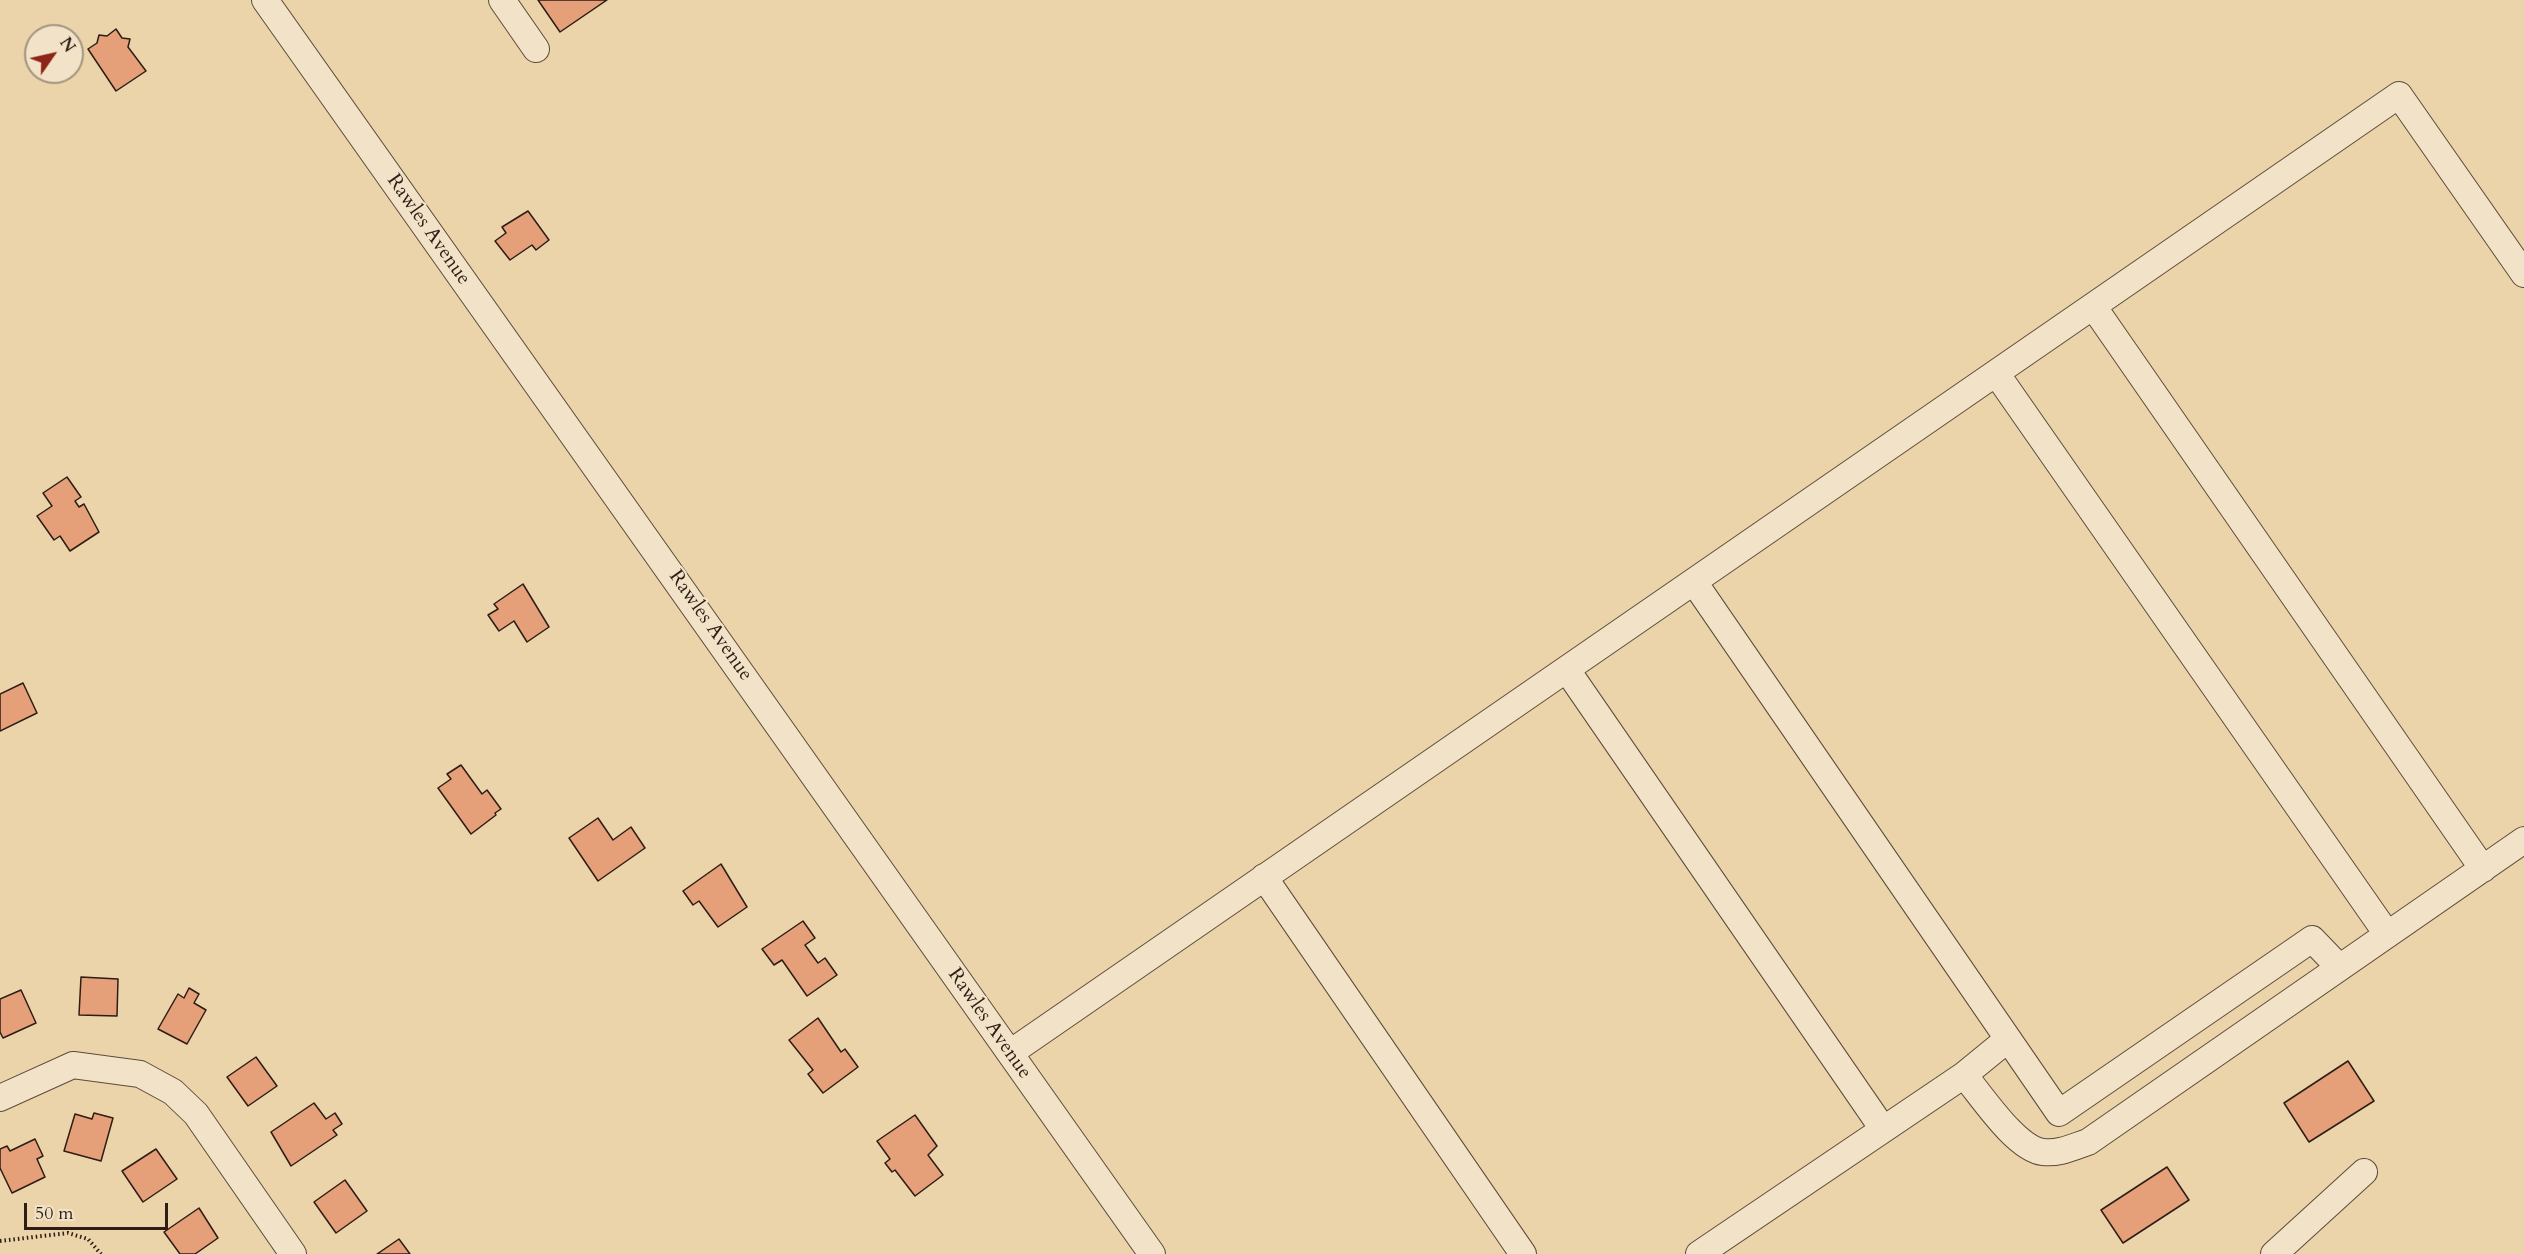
<!DOCTYPE html>
<html>
<head>
<meta charset="utf-8">
<style>
  body { margin:0 }
  #map { position:relative; width:2524px; height:1254px; overflow:hidden; background:#ebd4aa; font-family:Cardo,serif }
  canvas { display:block }
  .north { position:absolute; left:24px; top:24px; width:60px; height:60px; box-sizing:border-box; background:#f2e3c8; border:2px solid #a39480; border-radius:50%; rotate:56deg; font-size:16px; font-weight:700; line-height:24px; text-align:center; color:#2d1d15 }
  .north::after { content:''; display:block; margin:auto; width:21px; height:27px; background:#8f2418; clip-path:polygon(50% 0,100% 100%,50% 72%,0 100%) }
  .scale { position:absolute; left:24px; top:1203px; width:144px; height:27px; box-sizing:border-box; border:3px solid #2d1d15; border-top:0; padding-left:8px; font-size:18px; line-height:21px; white-space:nowrap; color:#2d1d15; -webkit-text-stroke:4px #f2e3c8; paint-order:stroke }
</style>
</head>
<body>
<div id="map">
<canvas width="2524" height="1254"></canvas>
<div class="north">N</div>
<div class="scale">50 m</div>
</div>
<script>
const g = document.querySelector('canvas').getContext('2d');
g.lineJoin = 'round';
function fill(path, color) { g.fillStyle = color; g.fill(path, 'evenodd'); }
function stroke(path, color, width, dash) { g.strokeStyle = color; g.lineWidth = width; g.lineCap = dash ? 'butt' : 'round'; g.setLineDash(dash || []); g.stroke(path); }
function label(font, color, halo, rows, align = 'center') {
  g.font = font + ' Cardo,serif'; g.lineWidth = 4.5; g.setLineDash([]); g.textBaseline = 'middle'; g.strokeStyle = halo; g.fillStyle = color; for (const [text, x, y, turn = 0] of rows) {
    g.save(); g.translate(x, y); g.rotate((+turn || 0) * Math.PI / 180); g.textAlign = isNaN(turn) ? turn : align; if (halo) g.strokeText(text, 0, 0); g.fillText(text, 0, 0); g.restore();
  }
}
const building = new Path2D(`
  M538 0H607L560 32Z
  M116 29 122 38 130 39 128 47 146 71 116 91 88 49 97 43 99 35 107 36Z
  M528 211 549 240 536 250 532 245 510 260 495 241 506 233 502 227Z
  M67 477 81 497 75 501 79 507 84 504 99 532 70 551 60 536 54 540 37 516 52 506 43 493Z
  M523 584 549 627 527 642 514 621 499 631 488 615 498 609 494 604Z
  M23 683 37 713 0 731V694Z
  M461 765 482 794 487 790 501 809 495 813 496 815 471 834 438 788 451 779 447 774Z
  M598 818 613 840 631 827 645 848 598 881 569 838Z
  M721 864 747 907 718 927 699 901 693 905 683 891Z
  M803 921 815 938 805 945 818 963 825 958 837 975 807 996 782 960 774 965 762 949Z
  M81 977 118 979 117 1016 79 1015Z
  M189 988 199 994 194 1003 206 1010 187 1044 158 1029 178 994 184 998Z
  M21 990 36 1023 3 1038 0 1032V999Z
  M818 1018 841 1052 845 1049 858 1067 823 1093 808 1074 813 1070 789 1040Z
  M256 1057 277 1086 248 1106 227 1077Z
  M2348 1061 2374 1101 2309 1142 2284 1103Z
  M314 1103 326 1119 335 1113 342 1124 333 1130 337 1135 291 1166 271 1132Z
  M94 1113 113 1118 101 1161 64 1151 75 1114 92 1119Z
  M915 1115 937 1146 928 1155 943 1175 915 1196 895 1170 892 1172 885 1163 890 1159 877 1141Z
  M35 1139 43 1156 37 1159 45 1177 12 1193 0 1168V1149L7 1146 10 1151Z
  M156 1149 177 1179 143 1202 122 1171Z
  M2167 1167 2189 1200 2123 1243 2101 1210Z
  M345 1180 367 1211 336 1233 314 1202Z
  M199 1208 218 1238 195 1254H180L164 1232Z
  M399 1239 410 1254H377Z`);
const path = new Path2D(`
  M0 1241 68 1233 88 1239 101 1254`);
const minor = new Path2D(`
  M265 0 1152 1254
  M502 0 536 49
  M2093 306 2483 869
  M1996 373 2387 934
  M1694 582 2059 1113 2312 939 2339 967
  M1567 670 1883 1129
  M1264 877 1523 1254
  M1010 1053 2399 95 2524 274
  M1964 1075 2008 1039
  M0 1098 73 1065 140 1074 173 1092 196 1114 293 1254
  M1699 1254 1964 1075C1981 1095 2016 1149 2043 1152 2059 1154 2073 1147 2088 1142L2524 840
  M2274 1254 2364 1172`);
const streetNames = [
  ["Rawles Avenue",428,230,55],
  ["Rawles Avenue",710,626,55],
  ["Rawles Avenue",989,1024,55]
];
fill(building, '#e59f79');
stroke(building, '#2d1d15', 1.5);
stroke(minor, '#5c4b3a', 28);
stroke(path, '#2d1d15', 4, [1.5, 3]);
stroke(minor, '#f2e3c8', 26);
label('20px', '#2d1d15', '#f2e3c8', streetNames);
</script>
</body>
</html>
